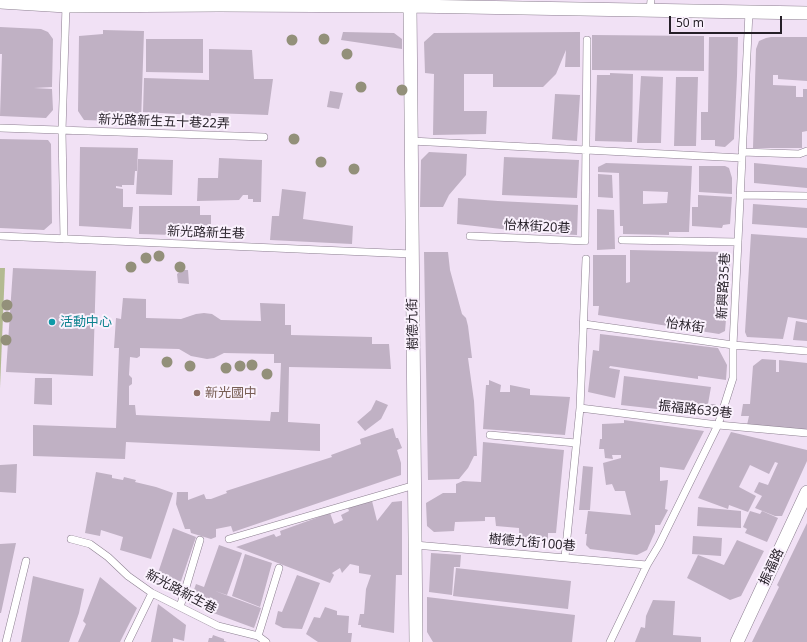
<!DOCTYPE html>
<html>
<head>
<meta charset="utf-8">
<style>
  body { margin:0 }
  #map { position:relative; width:807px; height:642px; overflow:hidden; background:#f1e1f5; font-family:"Noto Sans",sans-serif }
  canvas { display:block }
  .scale { position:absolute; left:669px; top:16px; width:113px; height:18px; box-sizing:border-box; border:2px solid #251f27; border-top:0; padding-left:5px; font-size:12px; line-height:14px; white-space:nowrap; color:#251f27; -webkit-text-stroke:3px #faf1fd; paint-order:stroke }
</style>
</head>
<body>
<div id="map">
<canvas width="807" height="642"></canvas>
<div class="scale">50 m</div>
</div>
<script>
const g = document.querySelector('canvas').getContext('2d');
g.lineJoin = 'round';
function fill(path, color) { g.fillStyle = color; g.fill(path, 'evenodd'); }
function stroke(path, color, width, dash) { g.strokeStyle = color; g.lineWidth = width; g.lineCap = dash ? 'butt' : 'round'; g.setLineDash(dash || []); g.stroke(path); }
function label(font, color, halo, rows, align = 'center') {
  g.font = font + ' "Noto Sans","Noto Sans TC",sans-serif'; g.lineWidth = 4; g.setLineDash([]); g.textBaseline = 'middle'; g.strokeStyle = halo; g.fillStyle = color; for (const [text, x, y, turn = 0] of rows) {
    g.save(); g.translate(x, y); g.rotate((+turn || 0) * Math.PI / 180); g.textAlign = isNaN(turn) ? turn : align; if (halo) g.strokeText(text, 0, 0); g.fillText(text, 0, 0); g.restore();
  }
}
const green = new Path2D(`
  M0 268H5L0 388Z`);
const building = new Path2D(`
  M0 27 41 29 48 32 53 39 52 87 34 88 52 89 53 110 46 118 0 116 2 54H0Z
  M103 30 144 31 141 122 84 120 78 111 79 36 103 34Z
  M343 32 394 33 402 39V49L341 40Z
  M580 32V67H565L566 50 556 74 543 87H493V74H464V111H487L486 134 433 135 434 74 425 73 424 42 434 33Z
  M592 35 704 36V71L592 70Z
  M709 37H738L737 76 734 139 725 147 715 146V140H701V112H708Z
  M771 37H807V81L778 79V75H773V85L796 86V97H803V89H807V131L802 132V148H753L756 49 759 41 766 38Z
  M146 39H203V73L146 72Z
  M209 49 252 50 254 79H273L268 115 211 113V116L143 112 144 78 209 80Z
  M610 73 633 74 632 142 595 141 597 75H610Z
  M641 76 663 77 661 143H637Z
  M676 77H698L696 146H674Z
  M330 91 343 93 339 109 327 107Z
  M555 94 580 95 577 141 552 139Z
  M0 139 48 140 51 144 52 223 44 230 0 228Z
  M80 147 138 148 137 171H135L134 185H122V187L116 186V188L123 189V207H133L131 229 79 226Z
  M429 152 467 154 466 175 449 195 443 207H420L421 160Z
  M504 157 579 160 577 198 502 195Z
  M219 158 262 160 261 202H253V199H248V195H243L239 200 197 201 198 178H218Z
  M138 159 173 160 172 195 136 194Z
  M606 163 692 166 689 232H669V235L623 234V226H620L619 173 598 172V167ZM643 191 668 192 667 203 643 204Z
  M754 163 807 168V188L754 183Z
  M699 166H725L729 168 732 178V194L699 192Z
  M598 174 612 175 613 198 598 197Z
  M282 189 306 192 303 219 353 226 352 244 270 240 272 216H279Z
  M698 195 732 197 730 224 723 225 722 228 692 226V207H698Z
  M458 198 498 201 578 205 577 235 537 233 457 224Z
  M753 204 807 208V228L752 224Z
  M139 206H200V215H211V232L209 236 139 234Z
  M597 209 614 210 615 249 597 250Z
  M751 234 807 238V320L788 317 783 339 747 337 745 332Z
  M630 250 724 252 728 255 730 259V268L721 269V274L730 273 725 331 719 334 598 315 599 306H593V255H626V283L630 282Z
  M424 252H448L450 270 462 314 466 318 468 326 472 358H468L474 401 477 456H474L468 468 459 479 428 480Z
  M13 268 96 271 93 376 6 372Z
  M182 270H188L189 284 178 283 177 274Z
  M123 298 146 299V318L181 319 196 314 204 313 212 314 221 320 261 321 260 303 285 304V325H291V335L372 337V344H389L391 369 289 367 288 422 320 424V451L126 442 125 459 33 456V425L116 428 119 348H114L116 318 121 319ZM140 348 179 349 191 356 207 359 214 358 224 353 274 354V363H281L279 412H271L270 421 136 415 135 405H129V386L132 384V378L129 375 130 357 137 358 140 356Z
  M796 321 807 323V341L793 340Z
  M600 334 718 348 727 365 726 380 698 376V379L610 366 609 368 620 370 615 398 588 392 593 350 599 351Z
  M762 359 776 360V372H779V360L807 363V431L747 425 749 416H741L743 404H750L753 366Z
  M624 376 711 387 708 404H716L711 415 621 405Z
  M35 378H52V405L34 404Z
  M489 380 501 385 500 392H510V385L530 389V395L570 397 565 435 483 429 486 385H489Z
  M376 400 388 405 381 419 365 431 357 422 371 410Z
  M624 420 704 431 684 470 660 467V481L668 480 665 509 668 510 660 525H655V532L647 550 637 555 590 549 586 545 587 534H585L588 511 631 515 625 491H615L612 484 606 485 603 463 621 458V455H612L613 459 605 458 604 449H599L600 439H602V424L624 423Z
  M393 428 396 438H398L402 448 397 450 401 463V475L233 532 231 526 216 529V537L211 539 191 533 190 529H185L176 504 177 492H188V500L204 494 206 499H211L227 493 226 491 332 457 331 455 361 444 360 439Z
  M731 432 807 450V461L782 516H775L755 508 762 496 754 492 759 482 768 485 778 463 775 462 769 474 750 465 739 487 756 496 748 512 729 505 728 509 698 498Z
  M483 442 564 450 556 533H548V544L519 541V528L496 526 495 517H485V521L455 522 454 531 434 532 427 526 426 503 443 493H456V484L463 481 481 482Z
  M17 464 16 493 0 492V465Z
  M583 466 593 467 590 510H579Z
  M96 472 112 475V478L123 480 124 477 136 480 135 482 156 487 173 493 151 559 120 550 123 537 101 530 100 536 85 533Z
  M372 501 377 521 392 502 402 501V575H396L394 633 361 627V625H358L360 614H364L366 589 371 575 359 573V566L350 564 342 573 340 568 332 573 334 575 330 583 236 547 274 534 276 537 281 535 280 531 330 513 334 524 343 520 341 515 349 511 348 508Z
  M698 507 741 511V528L697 526Z
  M750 511 760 514 762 511 778 518 767 542 745 533 747 529 743 527Z
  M807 523V642H752L779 587 777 585Z
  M173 528 196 537 178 590 155 582Z
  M693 536 722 538 721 556 692 554Z
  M737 540 764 551 741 596 730 600 687 578 698 555 724 565Z
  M16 543 1 613H0V544Z
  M219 545 242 553 227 595 215 591 261 608 254 628 189 604 196 584 204 587Z
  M431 553 461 555 460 567H454L452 595 429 592Z
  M245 554 272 563 260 607 232 596Z
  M456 568 571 581 568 609 453 596Z
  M297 575 320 583 302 629 283 628 275 624 278 611 282 612Z
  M33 576 84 589 79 613 69 642H21Z
  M100 577 137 608 120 642H78L86 624 83 621Z
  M427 597 575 615 572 642H433L427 632Z
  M653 600 675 601 673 635 701 637V642H635L641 627 645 628 646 616Z
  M158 604 186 625 184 641 173 638V642H151Z
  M325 607 337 611V615L349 616 348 633H352L351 642H318L306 634 314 617 320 618Z
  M213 635 224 639V641L227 642H208L209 638H212Z`);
const service = new Path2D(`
  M650 10 651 0
  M0 128 264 137
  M411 141 742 158
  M742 152 799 154 807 151
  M740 195 807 196
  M0 236 412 254
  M470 236 585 241 587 40
  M64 239 62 131 66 6
  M622 240 738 242
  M584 324 733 345 807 351
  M580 408 718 425 807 433
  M490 435 576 443
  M71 539 90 544 108 557 128 576 152 593 218 626 258 636 266 642
  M229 539 415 485
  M415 545 647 565
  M565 557 580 408 586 259
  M180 607 200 540
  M258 636 279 568
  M6 642 26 561
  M128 642 152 593
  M610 642 647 565 659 545 718 425 733 378V345L749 12`);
const minor = new Path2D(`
  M0 2 66 6 219 5 410 6 807 13
  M410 6 416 642
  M737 642 807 492`);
const trees = [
  [324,39],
  [292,40],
  [347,54],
  [361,87],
  [402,90],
  [294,139],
  [321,162],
  [354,169],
  [159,256],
  [146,258],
  [131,267],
  [180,267],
  [7,305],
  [7,317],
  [6,340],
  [167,362],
  [252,365],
  [190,366],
  [240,366],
  [226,368],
  [267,374]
];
const markers = [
  [52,322,4,"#0f9aa8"],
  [197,393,4,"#8d6e63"]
];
const streetNames = [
  ["新光路新生五十巷22弄",164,122,2],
  ["怡林街20巷",537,227,3],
  ["新光路新生巷",206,233,2],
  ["新興路35巷",724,286,-87],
  ["樹德九街",413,324,-91],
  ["怡林街",685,326,8],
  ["振福路639巷",695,410,6],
  ["樹德九街100巷",532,543,5],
  ["振福路",772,567,-65],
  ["新光路新生巷",181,592,28]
];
const cultureNames = [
  ["活動中心",60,322]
];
const educationNames = [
  ["新光國中",205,393]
];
fill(green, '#b3ba91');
fill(building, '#c0b1c4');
stroke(service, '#8c7f90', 8);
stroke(minor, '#8c7f90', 14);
stroke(service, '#fff', 7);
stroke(minor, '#fff', 13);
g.fillStyle = '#93907a';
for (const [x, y] of trees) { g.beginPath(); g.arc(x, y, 5.5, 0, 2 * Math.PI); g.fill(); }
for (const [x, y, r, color] of markers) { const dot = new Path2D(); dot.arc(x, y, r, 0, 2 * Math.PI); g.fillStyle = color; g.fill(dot); stroke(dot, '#faf1fd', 1.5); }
label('13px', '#251f27', '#faf1fd', streetNames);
label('13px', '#0d838f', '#faf1fd', cultureNames, 'left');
label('13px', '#785e54', '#faf1fd', educationNames, 'left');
</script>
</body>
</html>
